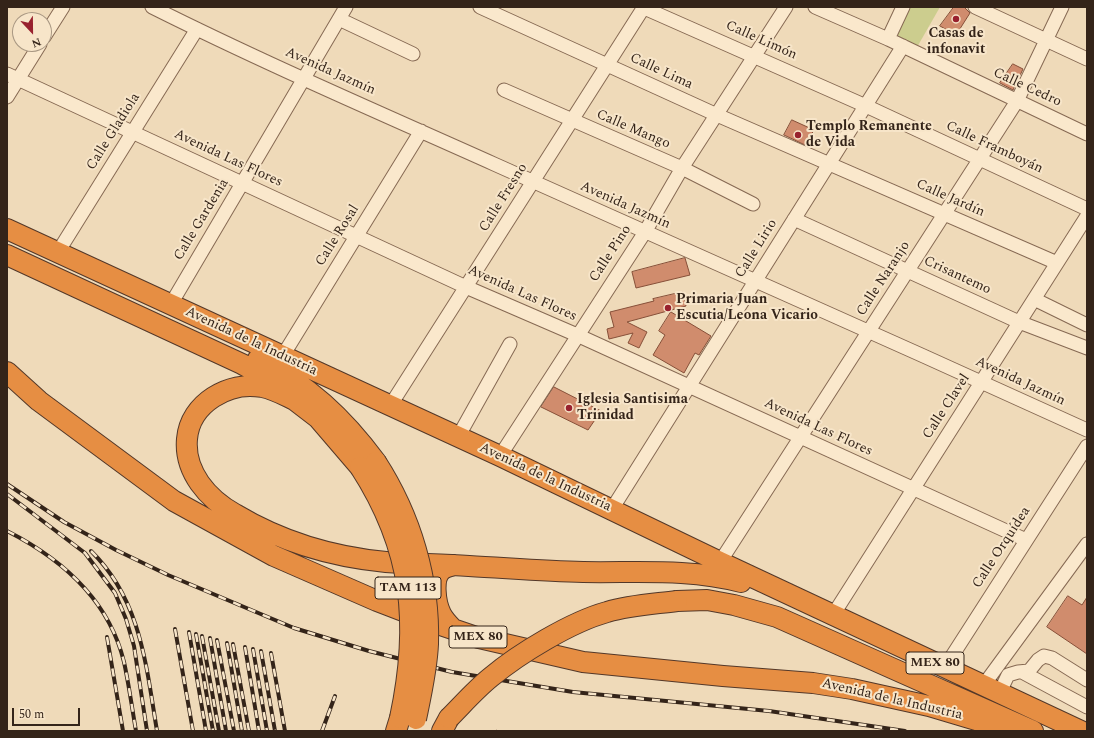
<!DOCTYPE html>
<html>
<head>
<meta charset="utf-8">
<style>
  body { margin:0 }
  #map { position:relative; width:1094px; height:738px; overflow:hidden; background:#efdab9; font-family:Spectral,serif }
  canvas { display:block }
  .frame { position:absolute; inset:0; border:8px solid #342419; pointer-events:none }
  .north { position:absolute; left:12px; top:12px; width:40px; height:40px; box-sizing:border-box; background:#f7e5c9; border:1px solid #a99883; border-radius:50%; rotate:158deg; font-size:11px; font-weight:700; line-height:16px; text-align:center; color:#342419 }
  .north::after { content:''; display:block; margin:auto; width:14px; height:18px; background:#98212e; clip-path:polygon(50% 0,100% 100%,50% 72%,0 100%) }
  .scale { position:absolute; left:12px; top:708px; width:68px; height:18px; box-sizing:border-box; border:2px solid #342419; border-top:0; padding-left:5px; font-size:12px; line-height:14px; white-space:nowrap; color:#342419; -webkit-text-stroke:3px #f7e5c9; paint-order:stroke }
</style>
</head>
<body>
<div id="map">
<canvas width="1094" height="738"></canvas>
<div class="frame"></div>
<div class="north">N</div>
<div class="scale">50 m</div>
</div>
<script>
const g = document.querySelector('canvas').getContext('2d');
g.lineJoin = 'round';
function fill(path, color) { g.fillStyle = color; g.fill(path, 'evenodd'); }
function stroke(path, color, width, dash) { g.strokeStyle = color; g.lineWidth = width; g.lineCap = dash ? 'butt' : 'round'; g.setLineDash(dash || []); g.stroke(path); }
function label(font, color, halo, rows, align = 'center') {
  g.font = font + ' Spectral,serif'; g.lineWidth = 4; g.setLineDash([]); g.textBaseline = 'middle'; g.strokeStyle = halo; g.fillStyle = color; for (const [text, x, y, turn = 0] of rows) {
    g.save(); g.translate(x, y); g.rotate((+turn || 0) * Math.PI / 180); g.textAlign = isNaN(turn) ? turn : align; if (halo) g.strokeText(text, 0, 0); g.fillText(text, 0, 0); g.restore();
  }
}
const green = new Path2D(`
  M909 7H940L916 49 894 36Z`);
const building = new Path2D(`
  M954 7H964L970 13 956 35 940 26Z
  M1013 64 1023 69 1013 90 1000 83Z
  M792 120 814 130 805 145 784 135Z
  M685 258 690 275 636 288 632 272Z
  M683 292 686 306 627 322 647 332 639 348 628 343 633 333 609 339 607 329 614 327 610 312 654 301 653 299Z
  M671 312 711 336 699 355 695 353 684 373 653 355 665 335 659 331Z
  M554 387 601 411 588 430 541 407Z
  M1068 596 1082 605 1087 597V654L1047 627Z`);
const path = new Path2D(`
  M496 731 497 730`);
const minor = new Path2D(`
  M152 7C264 63 380 113 494 164 692 253 890 340 1087 430
  M480 7 717 115 1057 263
  M642 7 866 106 1087 209
  M815 7 888 39 1087 134
  M975 7 1087 59
  M339 19 413 54
  M44 37 63 7
  M888 39 903 7
  M7 74 466 287 577 335 1026 540
  M504 90 682 168 753 204
  M7 97 40 44
  M794 219 1019 322 1087 348
  M58 252 197 29
  M1034 299 1087 325
  M171 304 346 7
  M282 357 421 131
  M390 406 644 7
  M458 437 510 344
  M500 456 645 232 682 168 786 7
  M612 509 903 46
  M720 562 1017 101 1062 7
  M833 615 1087 216
  M945 667 1087 446
  M1022 672 1087 707
  M983 686 1087 544
  M999 694 1008 675 1018 672 1029 671 1038 660 1044 656 1052 658 1087 680`);
const highway = new Path2D(`
  M7 229 500 456 720 562 1081 731
  M7 255 242 364 262 375 318 418 360 467
  M258 359C308 385 343 417 376 462
  M7 372 39 401 174 501 274 556 377 601 429 621 479 638 583 662 723 676 813 683 852 689 929 706 1013 731
  M301 403C289 398 275 389 262 387 229 381 190 403 187 439 184 472 208 499 235 514 280 541 333 557 386 562 413 564 441 564 469 566 507 568 545 571 583 572 636 573 689 568 741 582
  M677 601 707 600 734 605 777 617 1033 731
  M453 629C449 625 444 620 441 614 436 604 431 577 443 569 446 567 451 566 454 565
  M396 731 400 718
  M442 731 449 718`);
const rail = new Path2D(`
  M7 484 64 522 116 550 168 575 294 628 369 651 452 672 573 692 769 711 905 731
  M7 494 85 553 115 593 126 619 134 646 147 731
  M7 531C62 559 109 600 124 662 129 685 132 708 136 731
  M91 551C141 600 146 665 157 731
  M175 629 193 731
  M189 632 206 731
  M196 634 213 731
  M202 636 219 731
  M107 637 123 731
  M210 638 226 731
  M217 640 234 731
  M227 643 242 731
  M233 644 249 731
  M245 647 259 731
  M253 649 267 731
  M261 651 275 731
  M271 653 285 731
  M322 731 335 696`);
const highwayBridge = new Path2D(`
  M376 462C411 516 430 580 428 644 427 669 421 695 416 719
  M360 467C413 549 420 624 400 718
  M449 718C463 704 476 689 491 677 520 653 571 622 607 612 630 605 654 604 677 601`);
const markers = [
  [956,19,4,"#98212e"],
  [798,135,4,"#98212e"],
  [668,308,4,"#98212e"],
  [569,408,4,"#98212e"]
];
const shields = [
  [408,588,66],
  [478,637,58],
  [935,663,58]
];
const shieldNames = [
  ["TAM 113",408,588],
  ["MEX 80",478,637],
  ["MEX 80",935,663]
];
const poiNames = [
  ["Casas de",956,34,"center"],
  ["infonavit",956,50,"center"],
  ["Templo Remanente",806,127],
  ["de Vida",806,143],
  ["Primaria Juan",676,300],
  ["Escutia/Leona Vicario",676,316],
  ["Iglesia Santisima",577,400],
  ["Trinidad",577,416]
];
const streetNames = [
  ["Calle Limón",761,41,24],
  ["Avenida Jazmín",330,72,24],
  ["Calle Lima",661,72,25],
  ["Calle Cedro",1027,88,25],
  ["Calle Mango",633,130,23],
  ["Calle Gladiola",114,132,-58],
  ["Calle Framboyán",994,148,25],
  ["Avenida Las Flores",228,159,25],
  ["Calle Fresno",504,198,-58],
  ["Calle Jardín",950,199,24],
  ["Avenida Jazmín",625,206,24],
  ["Calle Gardenia",202,220,-59],
  ["Calle Rosal",338,236,-58],
  ["Calle Lirio",757,249,-58],
  ["Calle Pino",611,254,-57],
  ["Crisantemo",957,276,25],
  ["Calle Naranjo",884,279,-57],
  ["Avenida Las Flores",522,294,24],
  ["Avenida de la Industria",251,342,25],
  ["Avenida Jazmín",1020,382,25],
  ["Calle Clavel",947,407,-57],
  ["Avenida Las Flores",818,428,25],
  ["Avenida de la Industria",545,478,25],
  ["Calle Orquídea",1002,548,-57],
  ["Avenida de la Industria",892,700,13]
];
fill(green, '#cccd8e');
fill(building, '#d08c6d');
stroke(building, '#864f38', 1);
stroke(minor, '#866953', 15);
stroke(highway, '#533829', 22);
stroke(path, '#866953', 1.5, [3, 2]);
stroke(minor, '#fae8cc', 13);
stroke(highway, '#e68e43', 20);
stroke(rail, '#342419', 4);
stroke(rail, '#f7e5c9', 2.5, [8]);
stroke(highwayBridge, '#533829', 22, []);
stroke(highwayBridge, '#e68e43', 20);
for (const [x, y, r, color] of markers) { const dot = new Path2D(); dot.arc(x, y, r, 0, 2 * Math.PI); g.fillStyle = color; g.fill(dot); stroke(dot, '#f7e5c9', 1.5); }
for (const [x, y, w] of shields) { const box = new Path2D(); box.roundRect(x - w / 2, y - 11, w, 22, 3); g.fillStyle = '#f7e5c9'; g.fill(box); stroke(box, '#342419', 1); }
label('bold 13px', '#342419', null, shieldNames);
label('bold 14px', '#342419', '#f7e5c9', poiNames, 'left');
label('14px', '#342419', '#f7e5c9', streetNames);
</script>
</body>
</html>
